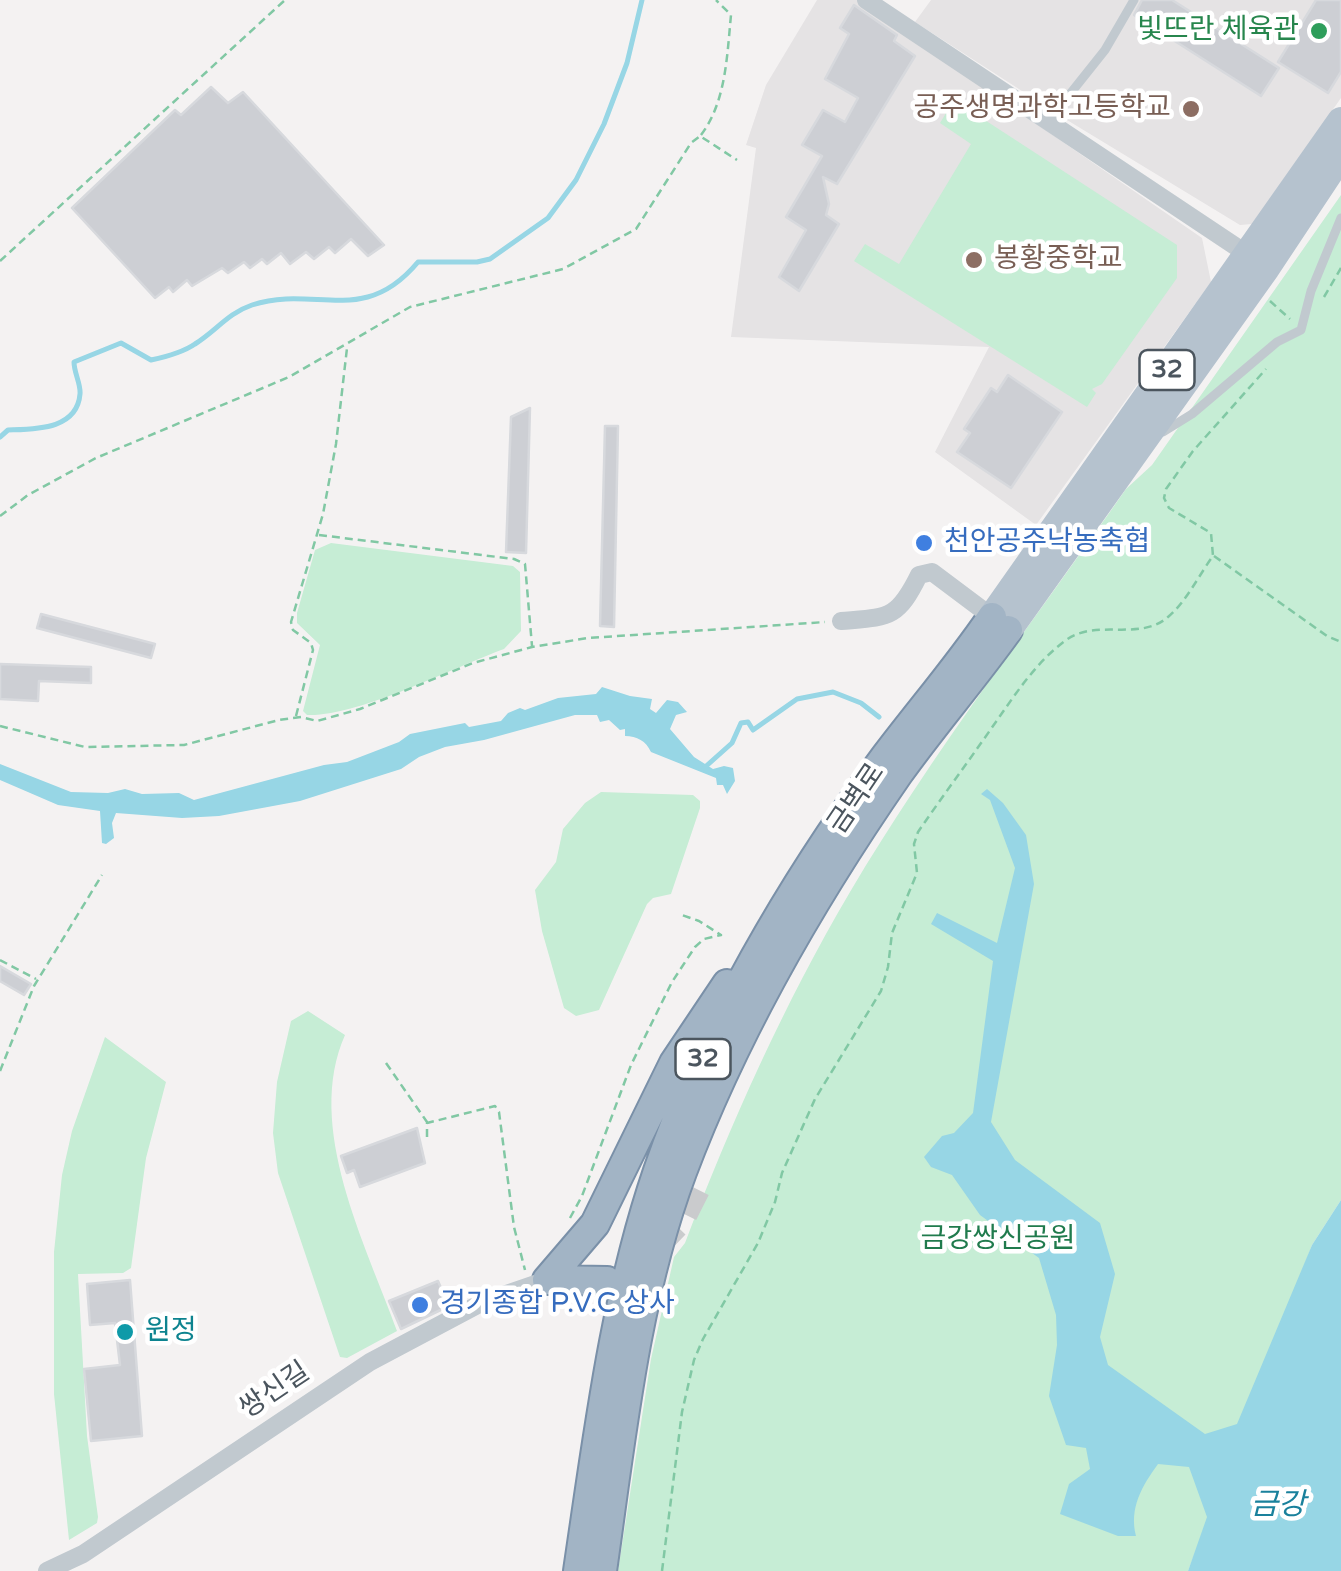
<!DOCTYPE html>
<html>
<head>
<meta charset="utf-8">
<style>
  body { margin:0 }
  canvas { display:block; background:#f4f2f2 }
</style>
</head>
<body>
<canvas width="1341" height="1571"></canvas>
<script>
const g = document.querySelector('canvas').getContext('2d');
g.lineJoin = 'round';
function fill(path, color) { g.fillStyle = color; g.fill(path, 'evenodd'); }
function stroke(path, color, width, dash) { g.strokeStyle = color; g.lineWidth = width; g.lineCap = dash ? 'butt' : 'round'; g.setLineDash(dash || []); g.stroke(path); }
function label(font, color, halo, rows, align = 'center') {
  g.font = font + ' "Varela Round","Noto Sans KR",sans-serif'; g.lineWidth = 9; g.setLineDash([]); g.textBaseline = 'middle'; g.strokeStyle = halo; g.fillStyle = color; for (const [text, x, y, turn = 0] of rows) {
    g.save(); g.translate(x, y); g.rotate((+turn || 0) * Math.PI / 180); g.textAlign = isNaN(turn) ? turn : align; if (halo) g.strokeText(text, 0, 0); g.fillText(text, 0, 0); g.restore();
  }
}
const education = new Path2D(`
  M817 0H857L1202 238 1211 282 1036 525 935 452 989 347 731 337 756 148 746 145 766 85Z
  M931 0H1341V98L1252 224 1240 225 1067 120 915 22Z`);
const green = new Path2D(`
  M954 100 1177 245V278L1102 384 1092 389 1096 393 1087 407 854 261 865 244 899 264 971 144 940 123Z
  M1341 195V1200L1312 1245 1188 1571H618L651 1359 674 1257 685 1243C731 1123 784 1004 850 892 933 752 1033 622 1126 489L1152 465Z
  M331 543 513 566 520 572 521 631 504 649C452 668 358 717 307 715L303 711 320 645 297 623V613L315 550Z
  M601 792 693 795 700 801V808L671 894 653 898 647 904 599 1010 576 1016 564 1008 542 931 535 890 556 862 563 829 585 803Z
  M308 1011 345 1035C304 1127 366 1244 397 1331L347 1358 340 1357 278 1173 273 1133 277 1082 291 1021Z
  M105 1037 166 1082 146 1158 131 1268 123 1273 78 1274 87 1436 98 1517 97 1523 69 1540 54 1394V1252L62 1175 72 1131Z`);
const water = new Path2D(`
  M602 687 630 696 652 699 650 709 656 713 667 700 678 702 687 712 676 715 670 729 694 757 713 769 724 766 733 768 735 781 727 794 723 785H717L716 778 651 752C646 741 637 736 625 736V729L620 730 609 720 600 722 597 715H575L484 740 445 747 419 757 401 769 300 801 219 816 182 818 116 813 112 823 114 838 106 844 102 843 100 811 58 805 0 780V764L71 792 108 793 125 789 142 794 179 793 194 800 324 765 347 762 399 742 410 734 465 723 469 727 501 721 508 713 520 708 525 710 558 698 596 694Z
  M987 789 1003 803 1026 835 1034 884 991 1122 1015 1160 1100 1223 1115 1274 1100 1337 1108 1365 1205 1434 1237 1424 1312 1245 1341 1200V1571H1188L1207 1517 1189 1467 1158 1464C1142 1486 1129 1508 1136 1536H1118L1060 1514 1069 1484 1090 1469 1086 1448 1066 1445 1049 1396 1057 1345 1056 1315 1039 1258 980 1215 952 1175 931 1167 924 1157 942 1136 954 1133 973 1113 993 961 931 924 937 913 997 943 1015 868 990 800 981 794Z`);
const stream = new Path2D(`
  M0 437 8 430C35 429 77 430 80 394 81 384 74 373 74 362L121 343 151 360C165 357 182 353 195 344 216 331 228 313 252 305 315 284 363 328 418 262H477L490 259 548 218 576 180 604 124 627 63 642 0
  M704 768 732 743 741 723 748 722 753 730 797 699 833 692 861 703 879 717`);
const building = new Path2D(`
  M1142 0H1172L1279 68 1261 96 1134 15Z
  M1316 0H1341V72L1328 93 1278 62Z
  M854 5 897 35 894 41 915 56 837 184 823 177 829 204 826 215 839 224 799 291 779 277 806 230 786 217 822 156 802 145 823 110 845 122 858 98 825 79 849 34 840 28Z
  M211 87 228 103 243 92 384 245 368 256 351 239 335 253 329 247 314 259 306 252 290 264 281 253 267 264 262 259 250 268 244 262 228 273 222 268 192 286 187 280 173 292 169 287 155 298 72 208 175 110 181 115Z
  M1008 375 1062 412 1011 488 957 452 970 433 964 429 991 388 997 392Z
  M530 408 526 553 506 552 511 417Z
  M605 426H618L614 627 600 626Z
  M41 614 155 644 151 658 37 628Z
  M0 664 91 667V683L39 681 38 701 0 699Z
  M0 966 31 984 24 995 0 981Z
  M417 1128 425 1163 360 1187 354 1170 347 1173 341 1156Z
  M130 1280 142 1436 91 1441 84 1369 120 1365 115 1323 90 1325 87 1284Z
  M438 1281 449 1306 401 1329 389 1301Z`);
const trunkTunnel = new Path2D(`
  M656 1245 681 1219 701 1179`);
const path = new Path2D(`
  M701 135C726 102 727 56 731 15L716 0
  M0 261 285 0
  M1324 297 1341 268
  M1270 301 1290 319
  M0 516 28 495 96 458 289 377 410 307 563 269 636 229 691 143 700 136 737 160
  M319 535 514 559 525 564 532 646
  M1214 556 1327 636 1341 642
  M296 716 313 650 311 643 293 630 291 622 323 514 336 444 347 348
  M0 726 85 747 184 745 279 720 301 717 317 721 360 709 473 663 532 647 588 638 825 622
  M0 960 36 979
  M386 1063 427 1122
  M0 1071 34 986 102 875
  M427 1137V1123L495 1106 499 1112 514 1227 525 1270
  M570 1218 582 1196 631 1065 672 982 695 947 704 939 721 935 699 921 679 914
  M662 1571 682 1412 694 1360 703 1339 758 1243 775 1202 782 1173 815 1099 881 991 888 967 892 933 917 873 914 844 918 832C942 797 968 762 993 726 1015 695 1035 663 1066 640 1097 618 1139 642 1168 617 1186 602 1199 575 1213 556L1211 533 1169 508 1164 498 1166 489 1193 451 1266 369`);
const service = new Path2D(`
  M1062 104 1105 50 1134 0
  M1163 432 1192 414 1277 342 1301 330 1311 291 1341 218`);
const minor = new Path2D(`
  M866 0 1253 258
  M841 621C888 617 897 620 919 575L932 572 1000 623
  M47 1571 83 1554 370 1362 483 1302 547 1280`);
const primary = new Path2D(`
  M992 617 1341 121
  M1008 630 1266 268 1341 155`);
const trunk = new Path2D(`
  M547 1280 595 1224 674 1063 727 984
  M547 1280 607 1281
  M578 1571C598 1437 614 1300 658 1171 707 1028 792 883 882 761 918 713 958 667 992 617
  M602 1571C621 1438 635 1298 682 1172 735 1031 813 897 898 774 933 725 973 679 1008 630`);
const markers = [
  [1319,31,10,"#2e9e5b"],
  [1191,109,10,"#8d6e63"],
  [974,260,10,"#8d6e63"],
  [924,543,10,"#3f7fe0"],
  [420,1305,10,"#3f7fe0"],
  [125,1332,10,"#0f9aa8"]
];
const shields = [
  [1167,370,55],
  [703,1059,55]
];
const shieldNames = [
  ["32",1167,370],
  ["32",703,1059]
];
const leisureNames = [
  ["빛뜨란 체육관",1299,31]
];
const educationNames = [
  ["공주생명과학고등학교",1171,109],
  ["봉황중학교",994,260,"left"]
];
const shopNames = [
  ["천안공주낙농축협",944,543],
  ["경기종합 P.V.C 상사",440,1305]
];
const streetNames = [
  ["금벽로",857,799,-56],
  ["쌍신길",275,1391,-34]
];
const parkNames = [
  ["금강쌍신공원",998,1240]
];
const cultureNames = [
  ["원정",145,1332]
];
const waterNames = [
  ["금강",1278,1506]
];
fill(education, '#e5e3e4');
fill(green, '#c6edd5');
fill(water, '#97d6e5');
stroke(stream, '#97d6e5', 5);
fill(building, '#cdcfd4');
stroke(building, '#d7d9dd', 2.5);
stroke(trunkTunnel, '#cacbcd', 28, [28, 14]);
stroke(trunk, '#7a90a8', 32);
stroke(path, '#81c8a4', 2.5, [8, 5]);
stroke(service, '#c1c9cf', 9);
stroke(minor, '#c1c9cf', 18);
stroke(primary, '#b5c2ce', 28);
stroke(trunk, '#a2b4c5', 28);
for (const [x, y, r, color] of markers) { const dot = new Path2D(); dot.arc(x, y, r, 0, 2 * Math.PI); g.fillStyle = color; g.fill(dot); stroke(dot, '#fff', 4); }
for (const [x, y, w] of shields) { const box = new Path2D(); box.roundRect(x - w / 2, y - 20, w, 40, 8); g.fillStyle = '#fff'; g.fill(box); stroke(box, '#4b555e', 2.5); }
label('bold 25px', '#4b555e', null, shieldNames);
label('28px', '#27864d', '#fff', leisureNames, 'right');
label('28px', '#785e54', '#fff', educationNames, 'right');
label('28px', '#366cbe', '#fff', shopNames, 'left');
label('28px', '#4b555e', '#fff', streetNames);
label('28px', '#207b4d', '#fff', parkNames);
label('28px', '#0d838f', '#fff', cultureNames, 'left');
label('italic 30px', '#1a819c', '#fff', waterNames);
</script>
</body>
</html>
